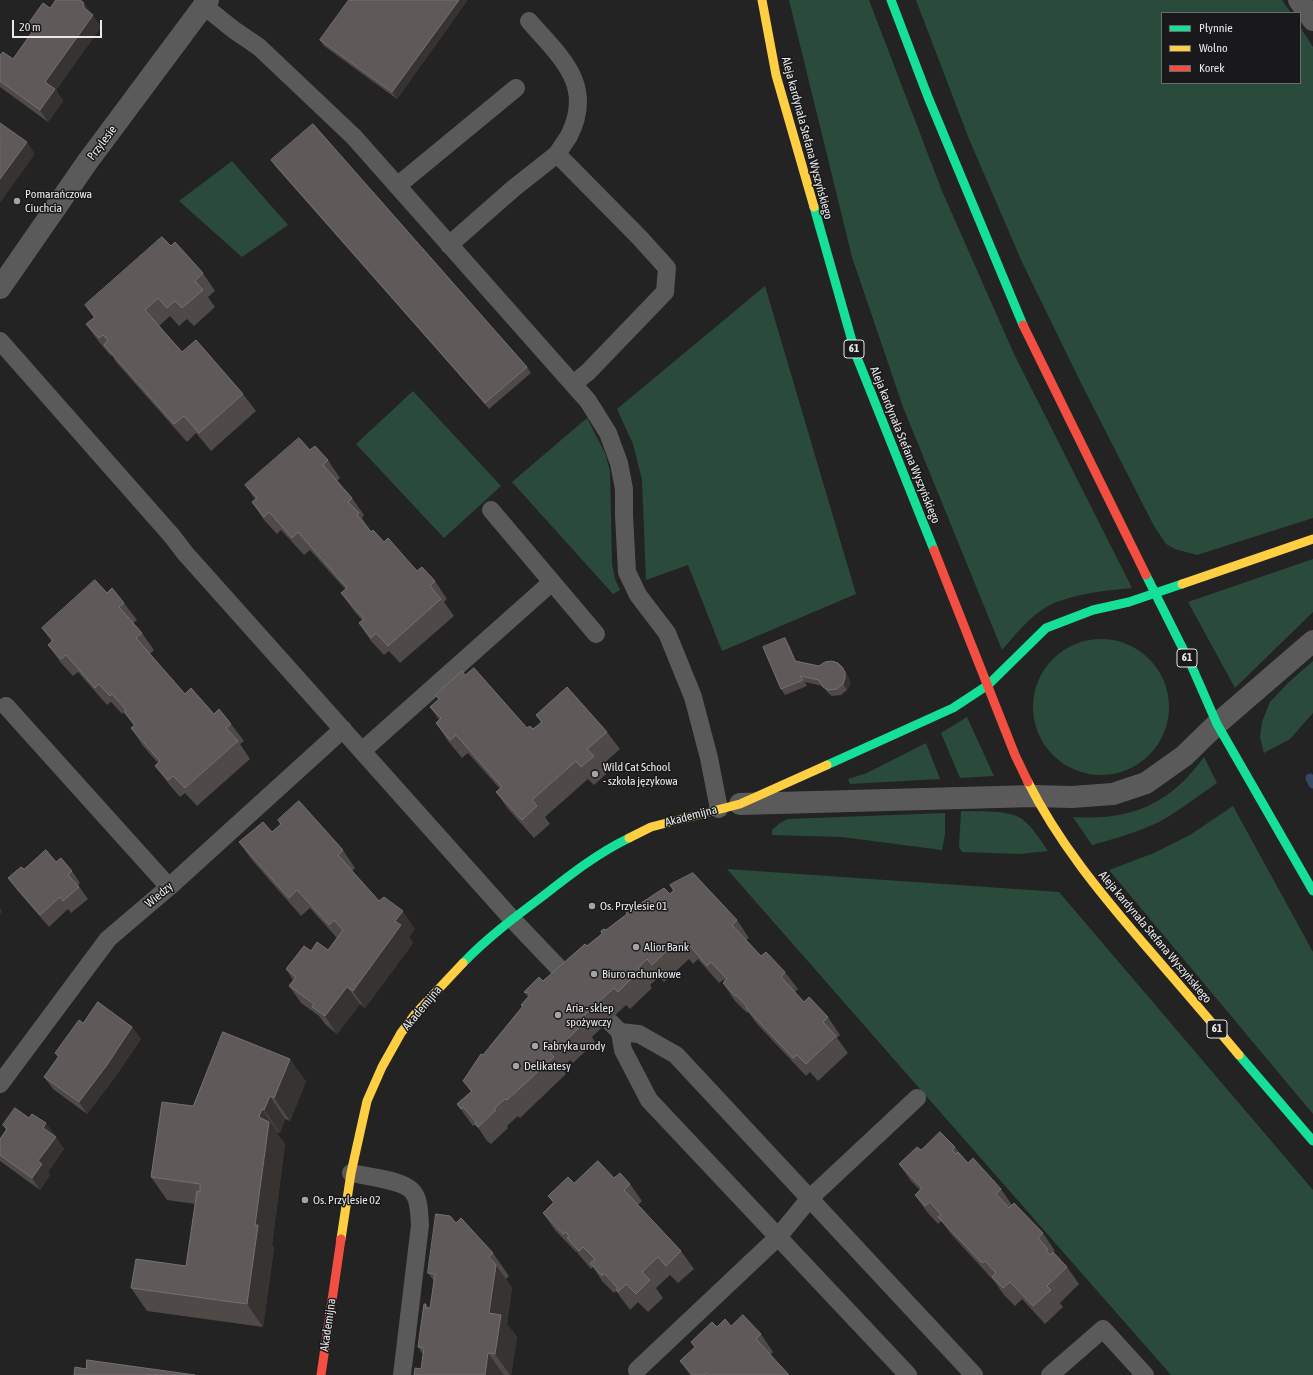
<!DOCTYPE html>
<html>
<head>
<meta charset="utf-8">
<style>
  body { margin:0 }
  #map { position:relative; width:1313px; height:1375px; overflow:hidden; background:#232323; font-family:"Asap Condensed",sans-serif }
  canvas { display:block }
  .legend { position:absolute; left:1161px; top:12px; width:140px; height:72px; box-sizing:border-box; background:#19191b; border:1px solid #6c6c6e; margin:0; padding:5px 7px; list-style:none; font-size:12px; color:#e9e9ea }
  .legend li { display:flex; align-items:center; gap:8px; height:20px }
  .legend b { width:20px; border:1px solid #6c6c6e }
  .scale { position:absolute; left:12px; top:20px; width:90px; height:18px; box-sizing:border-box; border:2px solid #e9e9ea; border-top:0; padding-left:5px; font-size:12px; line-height:14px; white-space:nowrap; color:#e9e9ea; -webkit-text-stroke:3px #19191b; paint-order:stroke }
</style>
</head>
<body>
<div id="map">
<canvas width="1313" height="1375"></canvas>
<ul class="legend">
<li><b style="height:5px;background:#16e098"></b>Płynnie</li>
<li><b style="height:5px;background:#ffcf43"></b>Wolno</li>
<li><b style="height:5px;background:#f24e42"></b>Korek</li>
</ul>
<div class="scale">20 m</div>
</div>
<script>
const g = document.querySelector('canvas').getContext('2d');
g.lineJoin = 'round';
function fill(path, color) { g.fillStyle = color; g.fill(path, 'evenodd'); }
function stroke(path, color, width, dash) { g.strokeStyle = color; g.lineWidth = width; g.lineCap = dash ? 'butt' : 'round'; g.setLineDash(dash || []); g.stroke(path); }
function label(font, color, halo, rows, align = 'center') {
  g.font = font + ' "Asap Condensed",sans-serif'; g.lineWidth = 3; g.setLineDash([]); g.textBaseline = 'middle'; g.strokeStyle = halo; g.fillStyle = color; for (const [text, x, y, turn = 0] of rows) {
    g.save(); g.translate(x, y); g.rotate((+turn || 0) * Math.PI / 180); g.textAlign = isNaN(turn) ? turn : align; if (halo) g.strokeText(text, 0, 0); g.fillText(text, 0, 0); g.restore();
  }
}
const green = new Path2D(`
  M789 0H869L942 191 1014 354 1132 588C1104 591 1074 593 1048 606 1030 616 1015 635 1002 650L903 407 852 257Z
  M916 0H1282L1291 13H1162V83H1300V27L1313 47V518L1197 555 1175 549 1166 544 1154 526 1081 383 1022 262 969 139Z
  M232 161 288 225 242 257 179 201Z
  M765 286 856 594 722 651 688 565 646 580 642 480 633 444 617 409Z
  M413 391 501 486 444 538 356 444Z
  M587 418 605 453 610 471 612 563 615 579 620 590 613 594 512 482Z
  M1313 559V612L1235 688 1188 602Z
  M1033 707a68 68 0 1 1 136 0a68 68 0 1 1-136 0Z
  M1313 661V713L1290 739 1264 753 1260 737 1262 722 1270 702 1289 682Z
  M967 717 994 776 960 778 941 733Z
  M926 743 940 779 850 784 848 779 867 773Z
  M1204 757 1217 783C1198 796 1179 811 1159 822 1138 832 1114 839 1092 845L1073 817C1131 821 1170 804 1204 757Z
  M1233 806 1313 952V1114L1109 870 1154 853 1190 835Z
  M961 811C979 812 1007 809 1022 819 1033 827 1040 840 1048 851L1019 854 962 852 959 847Z
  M945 813V834L942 850 842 837 772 835V830L780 823 788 819Z
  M727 869 1059 892 1313 1190V1375H1171Z`);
const stream = new Path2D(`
  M1310 778 1313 784`);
const lane = new Path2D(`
  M204 6 234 30 259 47 354 137 588 401 608 433 619 463 624 489V515L627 572 638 595 667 633 693 697 709 758 719 809
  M529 21C560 57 595 84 569 136 565 142 561 148 557 154
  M397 186 516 88
  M449 245 514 188 557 154 640 238 667 268 665 292 588 372 573 384
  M0 341 172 536 185 553 512 919 573 983
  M491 510 596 634
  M6 706 169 887
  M362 751 552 582
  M609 1021 620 1032 639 1034 676 1055 974 1375
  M620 1032 623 1050 649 1100 908 1375
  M0 1084 108 939 169 887 343 729
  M351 1173C366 1176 404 1180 413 1192 420 1201 419 1214 420 1225L402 1375
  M637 1370 778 1237 810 1198 917 1098
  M1050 1375 1103 1329 1145 1375`);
const street = new Path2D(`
  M1299 0 1313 20
  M0 288 88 161 208 0
  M740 804 1035 796 1072 797 1113 794 1146 783 1184 756 1217 724 1313 641`);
const fast = new Path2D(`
  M891 0 928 97 1023 325
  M814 207 856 355 934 550
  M1146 575 1192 667 1217 724 1313 891
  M827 765 953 708 988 685 1046 628 1093 610 1129 602 1182 584
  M463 963C487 938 515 917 543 896 571 874 598 853 629 838
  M1239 1055 1313 1141`);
const slow = new Path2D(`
  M762 0 776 75 814 207
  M1182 584 1313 539
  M1028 782C1058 842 1101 894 1144 944 1176 981 1208 1018 1239 1055
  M629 838 651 827 740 804 827 765
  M341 1239 351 1173 367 1101 382 1067 401 1033 416 1013 463 963`);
const jam = new Path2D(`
  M1023 325 1146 575
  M934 550 1015 755 1028 782
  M321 1375 341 1239`);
const wall = new Path2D(`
  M349 0H467V1L397 99 324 46 320 40Z
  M83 2 101 27 56 90 63 101 48 122 0 87V55L13 59 33 31 28 24 50 8Z
  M271 160 527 367 531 373 489 409 275 166Z
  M203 273 215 291 208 297 215 307 194 326 187 319 179 326 170 316 159 326 182 352 243 394 256 411 211 451 196 433 187 442 116 362 112 355 111 356 99 342 86 324 94 318 85 305Z
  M310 450 328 460 340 478 337 481 352 498 364 515 362 518 371 531 417 571 435 581 447 599 444 602 454 616 400 663 389 651 384 655 371 641 359 623 362 620 354 611 341 593 346 590 310 550 304 555 281 530 277 534 264 520 252 502 255 499 245 485Z
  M107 593 124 603 137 620 133 623 142 633 154 650 150 654 185 694 214 714 231 724 244 741 240 744 250 759 197 806 185 793 180 797 168 783 155 766 158 763 143 746 131 728 134 726 124 712 122 714 111 702 107 705 78 672 73 676 61 663 48 645 52 642 42 628Z
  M789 644 796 661 819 666 842 667 849 678 850 684 847 690 841 695 832 696 828 693 823 686 805 682 807 686 785 695 781 689Z
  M465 675 527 728 533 729 541 722 536 715 607 732 620 749 601 766 606 774 594 785 588 779 545 817 550 824 534 838 508 809 496 792 500 789 468 753 462 758 448 741 436 723 439 720 430 707 439 699 435 695Z
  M278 820 343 850 355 868 352 871 379 901 415 929 409 937 413 943 365 1008 360 1004 337 1034 325 1024 319 1016 301 1003 289 986 293 980 286 969 311 951 328 950 337 938 310 908 301 916 252 860 239 842 272 832 281 825Z
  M56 862 72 871 80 883 78 885 88 899 71 913 68 909 49 927 17 890 8 878 24 869Z
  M670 885 737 920 749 938 746 940 761 956 785 972 798 989 795 992 804 1002 828 1017 840 1035 837 1038 848 1053 818 1081 810 1072 806 1076 758 1025 748 1012 747 1013 735 1001 723 983 725 981 723 980 719 983 698 959 693 964 689 959 664 982 659 977 650 985 652 988 630 1009 626 1005 592 1037 595 1042 573 1063 570 1060 562 1068 566 1074 520 1118 518 1116 507 1126 508 1128 491 1144 487 1141 479 1129 475 1125 473 1126 470 1122 457 1104 471 1092 463 1081 483 1055 522 1007 521 1005 528 997 524 992 543 981 606 930 670 894 673 891Z
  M83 1023 132 1027 141 1039 115 1077 87 1114 53 1089 44 1077 58 1057 55 1053Z
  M306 1081 290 1121 285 1119 280 1133 278 1132 277 1134 285 1144 272 1245 274 1248 263 1327 147 1311 131 1288 186 1266 195 1204 167 1200 151 1177 193 1106Z
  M29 1118 55 1135 54 1136 64 1149 48 1172 50 1175 40 1190 0 1161V1139L6 1130 3 1125Z
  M955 1147 961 1155 968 1163 1001 1189 1012 1205 1043 1233 1055 1251 1053 1252 1067 1267 1079 1284 1060 1303 1063 1307 1045 1324 1022 1299 1015 1306 1004 1295 994 1281 951 1234 941 1221 938 1224 927 1212 915 1195 920 1190 911 1181 899 1164 921 1150Z
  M614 1178 630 1184 642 1201 638 1205 681 1251 694 1269 678 1283 670 1275 656 1288 663 1298 648 1312 638 1302 630 1310 616 1291 614 1293 602 1281 593 1267 591 1269 580 1256 576 1251V1252L555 1230 543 1213 553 1203 548 1196 574 1183Z
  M456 1223 493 1253 509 1276 506 1279 512 1288 507 1324 517 1337 511 1375H414L421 1369 423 1355 418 1347 426 1304 429 1308H430L434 1281 428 1273Z
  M731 1326 761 1334 773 1352 770 1355 789 1375H690L680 1361 695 1347 691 1342Z`);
const shadedWall = new Path2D(`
  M459 0H467V1L397 99 392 92Z
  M83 2 101 27 56 90 63 101 48 122 40 110 45 82 84 8Z
  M27 142 35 154 0 203V179Z
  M785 638 789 644 799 667 795 661Z
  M842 667 849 678 850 684 847 690 843 684Z
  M0 908 2 911 0 915Z
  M403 911 415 929 409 937 413 943 365 1008 353 991 395 921Z
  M347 987 360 1004 337 1034 325 1016Z
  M132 1027 141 1039 115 1077 87 1114 79 1102Z
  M290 1059 306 1081 290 1121 274 1098Z
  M270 1096 285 1119 280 1133 264 1110Z
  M262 1109 278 1132 277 1134 285 1144 272 1245 274 1248 263 1327 247 1304 259 1117Z
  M46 1123 55 1135 51 1140 43 1128Z
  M56 1137 64 1149 48 1172 50 1175 40 1190 32 1178 38 1161Z
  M496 1265 512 1288 507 1324 517 1337 511 1375H510L495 1354 489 1313Z
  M488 1353 504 1375H485Z`);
const building = new Path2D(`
  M56 0H80L83 2 84 8 93 15 45 82 55 89 40 110 0 81V55L3 52 13 59 35 28 28 24 43 3 50 8Z
  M349 0H459L392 92 320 40Z
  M0 123 27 142 0 179Z
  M313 124 527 367 485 403 271 160Z
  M162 237 171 246 175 242 203 273 195 281 203 290 182 308 175 301 167 308 158 298 145 310 182 352 196 340 243 394 199 433 184 416 174 424 104 345 108 340 103 335 99 338 86 324 95 317 85 305Z
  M299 438 310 450 315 446 328 460 323 465 352 498 348 502 359 513 357 515 371 532 373 530 384 542 388 538 417 571 422 567 435 581 430 586 441 599 388 646 376 633 371 638 359 623 364 619 341 593 347 588 298 532 292 538 269 512 264 517 252 502 257 498 245 485Z
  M95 580 107 593 112 588 124 603 119 607 142 633 136 638 185 694 191 688 214 714 219 709 231 724 226 728 238 741 185 788 173 776 168 780 155 766 160 761 131 728 135 725 124 712 126 710 112 694 110 696 99 684 95 688 66 655 61 659 48 645 53 640 42 628Z
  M785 638 795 661 819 666 825 662 832 661 838 663 842 667 845 672V678L843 684 837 689 828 690 823 687 819 680 800 676 803 680 781 689 763 647Z
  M474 668 527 728 530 726 533 729 542 722 536 715 567 687 607 732 587 749 594 756 581 767 576 761 532 800 537 806 522 820 496 792 502 787 456 735 450 740 436 723 441 718 430 707 439 699 435 695 462 671 465 675Z
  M299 801 343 850 338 855 379 901 384 897 403 911 395 921 401 925 353 991 347 987 325 1016 312 1007 314 1004 289 986 296 977 286 969 304 946 311 951 317 942 328 950 343 930 334 920 329 925 297 890 289 898 239 842 263 822 272 832 281 824 278 820Z
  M46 850 56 862 61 858 72 871 68 875 79 887 63 901 60 897 40 915 8 878 21 867 24 869Z
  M693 873 737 920 732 925 761 956 766 952 785 972 781 977 804 1002 809 997 828 1017 823 1022 836 1036 806 1064 797 1055 793 1058 746 1008 747 1007 736 995 735 996 723 983 727 979 711 962 707 966 686 941 681 947 676 942 652 965 647 959 638 968 640 970 618 992 614 988 579 1020 583 1024 561 1045 558 1042 549 1051 554 1057 507 1100 505 1099 494 1109 496 1110 478 1127 475 1123 476 1122 463 1107 461 1109 457 1104 472 1091 463 1081 481 1054 483 1055 523 1006 521 1005 530 995 527 992 525 993 524 992 539 977 543 981 585 944 587 946 602 934 601 931 604 929 606 930 627 914 626 913 664 888 670 894 674 890 670 885Z
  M98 1002 132 1027 107 1065 79 1102 44 1077 59 1056 55 1053 79 1020 83 1023Z
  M223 1032 290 1059 274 1098 270 1096 264 1110 262 1109 259 1117 269 1122 255 1225H258L247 1304 131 1288 136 1259 186 1266 197 1191 200 1192V1184L151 1177 162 1102 193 1106Z
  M15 1108 29 1118 32 1114 46 1123 43 1128 56 1137 38 1161 42 1164 32 1178 0 1155V1139L7 1129 3 1125Z
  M940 1132 955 1147 952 1150 956 1154 958 1152 968 1163 973 1158 1001 1189 996 1194 1009 1208 1014 1203 1043 1233 1038 1238 1048 1249 1046 1250 1050 1255 1053 1252 1067 1267 1047 1286 1051 1290 1033 1306 1010 1282 1003 1288 992 1277 996 1273 985 1261 982 1263 938 1217 941 1215 930 1202 925 1206 915 1195 922 1188 899 1164 917 1147 921 1150Z
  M598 1161 614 1178 620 1173 630 1184 624 1190 681 1251 666 1266 658 1257 642 1272 650 1280 636 1294 626 1284 618 1292 616 1290 618 1288 604 1273 602 1276 590 1263 595 1259 583 1247 579 1251 567 1238 569 1237 566 1232 563 1234 543 1213 554 1202 548 1196 568 1177 574 1183Z
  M436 1214 450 1216 456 1223 461 1218 493 1253 489 1257 496 1265 489 1313 501 1315 495 1354 488 1353 485 1375H414L415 1368 421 1369 424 1348 418 1347 424 1304H426L425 1308H430L435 1274 428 1273Z
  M743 1315 761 1334 756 1339 789 1375H709L707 1373 705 1375H693L680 1361 695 1347 691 1342 712 1322 717 1327 725 1319 731 1326Z
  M87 1360 195 1375H74L75 1367 86 1369Z`);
const markers = [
  [17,201,4,"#a4a4a4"],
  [595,774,4,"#a4a4a4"],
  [592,906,4,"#a4a4a4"],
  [636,947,4,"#a4a4a4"],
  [594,974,4,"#a4a4a4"],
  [558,1015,4,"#a4a4a4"],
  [535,1046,4,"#a4a4a4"],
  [516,1066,4,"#a4a4a4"],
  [305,1200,4,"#a4a4a4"]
];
const shields = [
  [854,349,20],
  [1187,658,20],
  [1217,1029,20]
];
const shieldNames = [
  ["61",854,349],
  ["61",1187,658],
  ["61",1217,1029]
];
const streetNames = [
  ["Aleja kardynała Stefana Wyszyńskiego",807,138,75],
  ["Przylesie",102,143,-53],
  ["Aleja kardynała Stefana Wyszyńskiego",905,445,68],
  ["Akademijna",691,816,-15],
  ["Wiedzy",159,895,-40],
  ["Aleja kardynała Stefana Wyszyńskiego",1155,937,50],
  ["Akademijna",422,1008,-50],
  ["Akademijna",328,1325,-82]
];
const poiNames = [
  ["Pomarańczowa",25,194],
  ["Ciuchcia",25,208],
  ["Wild Cat School",603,767],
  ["- szkoła językowa",603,781],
  ["Os. Przylesie 01",600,906],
  ["Alior Bank",644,947],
  ["Biuro rachunkowe",602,974],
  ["Aria - sklep",566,1008],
  ["spożywczy",566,1022],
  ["Fabryka urody",543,1046],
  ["Delikatesy",524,1066],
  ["Os. Przylesie 02",313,1200]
];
fill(green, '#2a4b3b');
stroke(stream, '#344a64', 9);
stroke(lane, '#5a5a5a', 18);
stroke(street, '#5a5a5a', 22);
stroke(fast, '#16e098', 9);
stroke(slow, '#ffcf43', 9);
stroke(jam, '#f24e42', 9);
fill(wall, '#4f4947');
fill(shadedWall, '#363331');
fill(building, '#5f5a59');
stroke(building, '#757170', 1);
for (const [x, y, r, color] of markers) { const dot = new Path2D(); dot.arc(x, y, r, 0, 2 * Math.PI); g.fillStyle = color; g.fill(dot); stroke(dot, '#19191b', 1.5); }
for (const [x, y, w] of shields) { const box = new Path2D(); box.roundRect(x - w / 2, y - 9, w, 18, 3); g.fillStyle = '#19191b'; g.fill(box); stroke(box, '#e9e9ea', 1); }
label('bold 11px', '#e9e9ea', null, shieldNames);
label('12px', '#e9e9ea', '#19191b', streetNames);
label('12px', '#e9e9ea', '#19191b', poiNames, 'left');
</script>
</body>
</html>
